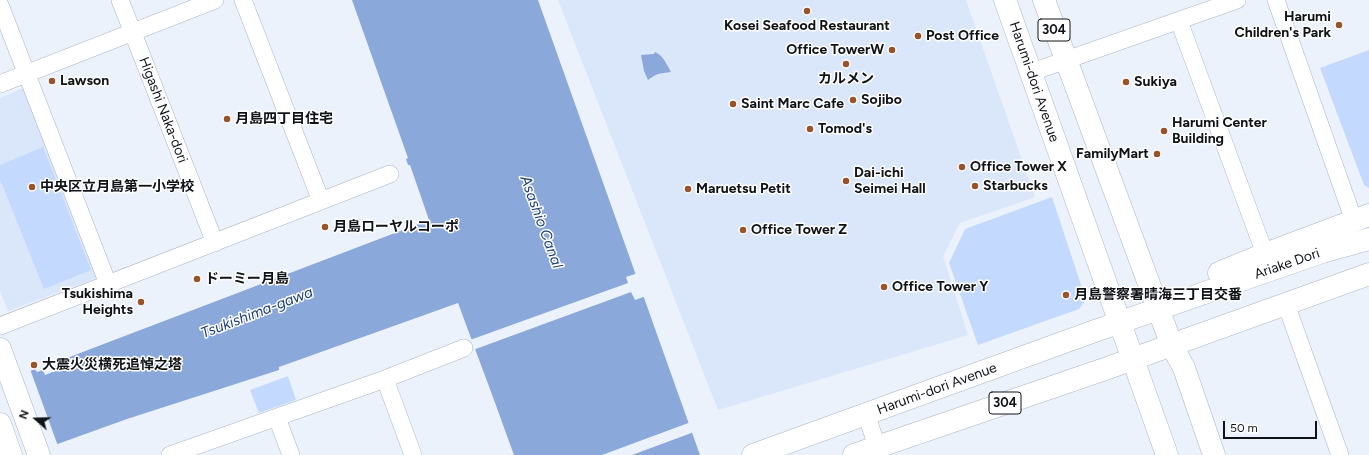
<!DOCTYPE html>
<html>
<head>
<meta charset="utf-8">
<style>
  body { margin:0 }
  #map { position:relative; width:1369px; height:455px; overflow:hidden; background:#ebf2fc; font-family:Figtree,sans-serif }
  canvas { display:block }
  .north { position:absolute; left:16px; top:399px; width:40px; height:40px; -webkit-text-stroke:3px #fff; paint-order:stroke; rotate:290deg; font-size:11px; font-weight:700; line-height:16px; text-align:center; color:#0f1217 }
  .north::after { content:''; display:block; margin:auto; width:14px; height:18px; background:#0f1217; clip-path:polygon(50% 0,100% 100%,50% 72%,0 100%) }
  .scale { position:absolute; left:1223px; top:421px; width:94px; height:18px; box-sizing:border-box; border:2px solid #0f1217; border-top:0; padding-left:5px; font-size:12px; line-height:14px; white-space:nowrap; color:#0f1217; -webkit-text-stroke:3px #fff; paint-order:stroke }
</style>
</head>
<body>
<div id="map">
<canvas width="1369" height="455"></canvas>
<div class="north">N</div>
<div class="scale">50 m</div>
</div>
<script>
const g = document.querySelector('canvas').getContext('2d');
g.lineJoin = 'round';
function fill(path, color) { g.fillStyle = color; g.fill(path, 'evenodd'); }
function stroke(path, color, width, dash) { g.strokeStyle = color; g.lineWidth = width; g.lineCap = dash ? 'butt' : 'round'; g.setLineDash(dash || []); g.stroke(path); }
function label(font, color, halo, rows, align = 'center') {
  g.font = font + ' Figtree,"Noto Sans JP",sans-serif'; g.lineWidth = 3; g.setLineDash([]); g.textBaseline = 'middle'; g.strokeStyle = halo; g.fillStyle = color; for (const [text, x, y, turn = 0] of rows) {
    g.save(); g.translate(x, y); g.rotate((+turn || 0) * Math.PI / 180); g.textAlign = isNaN(turn) ? turn : align; if (halo) g.strokeText(text, 0, 0); g.fillText(text, 0, 0); g.restore();
  }
}
const built = new Path2D(`
  M558 0H966L1035 197 960 223 943 256 968 335 718 410Z
  M26 87 99 277 8 311 0 291V98Z`);
const green = new Path2D(`
  M1369 50V188L1364 185 1320 68Z
  M43 147 91 270 44 289 0 179V165Z
  M1052 197 1086 300 1079 309 978 345 949 263 965 229Z
  M288 376 296 400 259 413 250 390Z`);
const water = new Path2D(`
  M352 0H538L700 455H514L494 400 458 303 279 367V370L127 419 27 455 0 383 35 369 37 372 43 370 45 375 70 365 67 358 429 220 410 165H408L406 159 408 158Z
  M655 52C663 55 667 65 671 72 659 74 659 72 648 80L644 71 641 55 654 54Z`);
const pier = new Path2D(`
  M638 273 646 296 635 300 631 292 473 350 470 340 628 283 626 277Z
  M30 369 58 446 33 455H0V381Z
  M691 422 694 432 632 455H602Z`);
const minor = new Path2D(`
  M120 0 215 243
  M243 0 321 201
  M1276 0 1354 221
  M0 5 108 284
  M1179 21 1265 254
  M1032 72 1237 0
  M0 84 215 0
  M1286 304 1340 455
  M0 326 390 174
  M385 379 413 455
  M866 414 880 455
  M277 418 291 455
  M170 455 385 379 464 348`);
const major = new Path2D(`
  M1005 0 1167 455
  M1044 0 1172 346 1184 368 1214 455
  M1219 273 1265 254 1369 215
  M0 349 39 455
  M0 424 11 455
  M753 455 1092 332 1322 252 1339 245
  M854 455 1105 369 1369 274`);
const highway = new Path2D(`
  M1322 252 1369 239`);
const markers = [
  [807,11,4,"#985328"],
  [1339,25,4,"#985328"],
  [918,36,4,"#985328"],
  [892,50,4,"#985328"],
  [846,64,4,"#985328"],
  [52,81,4,"#985328"],
  [1126,82,4,"#985328"],
  [853,100,4,"#985328"],
  [733,104,4,"#985328"],
  [227,119,4,"#985328"],
  [810,129,4,"#985328"],
  [1164,131,4,"#985328"],
  [1157,154,4,"#985328"],
  [962,167,4,"#985328"],
  [846,181,4,"#985328"],
  [975,186,4,"#985328"],
  [32,187,4,"#985328"],
  [688,189,4,"#985328"],
  [325,227,4,"#985328"],
  [743,230,4,"#985328"],
  [197,279,4,"#985328"],
  [884,287,4,"#985328"],
  [1066,295,4,"#985328"],
  [141,302,4,"#985328"],
  [34,365,4,"#985328"]
];
const shields = [
  [1054,30,32],
  [1005,403,32]
];
const shieldNames = [
  ["304",1054,30],
  ["304",1005,403]
];
const poiNames = [
  ["Harumi",1331,17,"right"],
  ["Children's Park",1331,33,"right"],
  ["Kosei Seafood Restaurant",807,26,"center"],
  ["Post Office",926,36],
  ["Office TowerW",884,50,"right"],
  ["カルメン",846,79,"center"],
  ["Lawson",60,81],
  ["Sukiya",1134,82],
  ["Sojibo",861,100],
  ["Saint Marc Cafe",741,104],
  ["月島四丁目住宅",235,119],
  ["Harumi Center",1172,123],
  ["Building",1172,139],
  ["Tomod's",818,129],
  ["FamilyMart",1149,154,"right"],
  ["Office Tower X",970,167],
  ["Dai-ichi",854,173],
  ["Seimei Hall",854,189],
  ["Starbucks",983,186],
  ["中央区立月島第一小学校",40,187],
  ["Maruetsu Petit",696,189],
  ["月島ローヤルコーポ",333,227],
  ["Office Tower Z",751,230],
  ["ドーミー月島",205,279],
  ["Office Tower Y",892,287],
  ["Tsukishima",133,294,"right"],
  ["Heights",133,310,"right"],
  ["月島警察署晴海三丁目交番",1074,295],
  ["大震火災横死追悼之塔",42,365]
];
const streetNames = [
  ["Harumi-dori Avenue",1034,82,71],
  ["Higashi Naka-dori",163,110,69],
  ["Ariake Dori",1287,264,-19],
  ["Harumi-dori Avenue",937,389,-20]
];
const waterNames = [
  ["Asashio Canal",541,222,70],
  ["Tsukishima-gawa",257,313,-21]
];
fill(built, '#dae6fa');
fill(green, '#c3d9fd');
fill(water, '#8aa8d9');
fill(pier, '#ebf2fc');
stroke(minor, '#acb4c1', 18);
stroke(major, '#acb4c1', 23);
stroke(highway, '#acb4c1', 23);
stroke(minor, '#fff', 17);
stroke(major, '#fff', 22);
stroke(highway, '#fff', 22);
for (const [x, y, r, color] of markers) { const dot = new Path2D(); dot.arc(x, y, r, 0, 2 * Math.PI); g.fillStyle = color; g.fill(dot); stroke(dot, '#fff', 1.5); }
for (const [x, y, w] of shields) { const box = new Path2D(); box.roundRect(x - w / 2, y - 11, w, 22, 3); g.fillStyle = '#fff'; g.fill(box); stroke(box, '#0f1217', 1); }
label('bold 13px', '#0f1217', null, shieldNames);
label('bold 14px', '#0f1217', '#fff', poiNames, 'left');
label('14px', '#0f1217', '#fff', streetNames);
label('italic 15px', '#1d407c', '#fff', waterNames);
</script>
</body>
</html>
